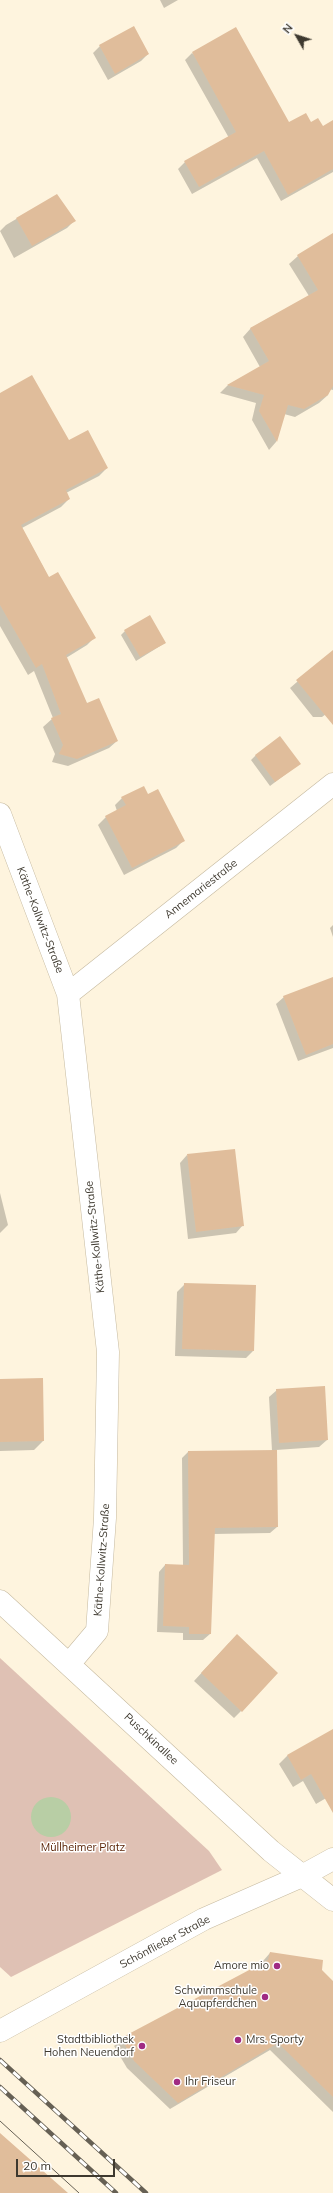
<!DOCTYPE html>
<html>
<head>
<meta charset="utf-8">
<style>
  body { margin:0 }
  #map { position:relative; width:333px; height:2193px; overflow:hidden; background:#fef4de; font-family:Mulish,sans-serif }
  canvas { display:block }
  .north { position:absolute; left:277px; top:16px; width:40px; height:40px; -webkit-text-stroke:3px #fff; paint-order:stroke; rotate:309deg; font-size:11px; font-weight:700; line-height:16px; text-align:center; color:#3e392f }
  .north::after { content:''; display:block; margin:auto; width:14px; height:18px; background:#3e392f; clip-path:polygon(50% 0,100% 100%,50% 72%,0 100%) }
  .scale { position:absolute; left:16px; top:2159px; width:99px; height:18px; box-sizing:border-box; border:2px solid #3e392f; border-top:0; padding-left:5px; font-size:12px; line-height:14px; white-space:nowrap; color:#3e392f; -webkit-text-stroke:3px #fff; paint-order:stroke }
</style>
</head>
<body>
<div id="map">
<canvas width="333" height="2193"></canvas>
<div class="north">N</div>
<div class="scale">20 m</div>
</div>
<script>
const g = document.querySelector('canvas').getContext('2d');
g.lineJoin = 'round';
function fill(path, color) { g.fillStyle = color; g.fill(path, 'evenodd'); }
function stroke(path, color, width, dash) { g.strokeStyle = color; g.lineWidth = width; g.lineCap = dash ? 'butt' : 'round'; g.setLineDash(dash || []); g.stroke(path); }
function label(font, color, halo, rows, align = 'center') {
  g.font = font + ' Mulish,sans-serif'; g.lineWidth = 3; g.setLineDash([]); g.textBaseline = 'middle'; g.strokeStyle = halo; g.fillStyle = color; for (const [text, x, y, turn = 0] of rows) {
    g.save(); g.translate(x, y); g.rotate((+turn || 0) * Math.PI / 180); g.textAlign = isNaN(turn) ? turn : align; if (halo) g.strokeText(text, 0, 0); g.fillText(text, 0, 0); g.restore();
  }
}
const green = new Path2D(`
  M0 1658 209 1851 222 1870 11 1977 0 1967Z`);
const water = new Path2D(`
  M31 1817a20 20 0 1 1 40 0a20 20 0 1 1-40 0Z`);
const shadow = new Path2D(`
  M160 0H178L164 8Z
  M133 28 148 54 141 61 108 80 93 53 100 46Z
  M192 53 289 123H311L322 127 333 138V172L281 201 257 158 192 194 178 169 185 162 229 138 185 60Z
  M57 195 74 221 67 228 14 258 0 231 6 225Z
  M333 235V390L329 389 328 395 319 403 295 417 284 414 276 442 269 450 252 420 256 403 220 393 228 385 260 367 243 337 251 328 309 296 289 264 298 256Z
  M0 394 107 468 99 476 66 493 69 499 61 507 22 528 49 578 95 637 87 645 66 658 87 704 117 741 109 748 68 766 52 762 55 754 43 727 53 718 34 671 28 675 0 626Z
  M125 631 165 643 136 661 121 635Z
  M333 651V709L322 717H313L290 688Z
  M256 755 299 764 270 786 251 760Z
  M148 795 183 841 176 848 124 875 98 825 106 817 117 811 115 805 122 798Z
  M333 925V937L330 928Z
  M333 985V1048L298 1061 276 1004 284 997Z
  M187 1155 243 1225 236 1233 188 1239 180 1163Z
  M0 1193 8 1225 0 1233Z
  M185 1284 253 1351 246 1358 175 1356 177 1292Z
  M0 1380 43 1441 34 1450 0 1451Z
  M277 1390 327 1440 319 1447 276 1450 277 1527 270 1533 214 1534 210 1634 203 1640H183V1633L157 1632 159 1572 165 1565 183 1566 182 1458 188 1452 272 1451 269 1397Z
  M229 1643 241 1711 234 1718 194 1681Z
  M333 1730V1794L316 1804 303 1781 293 1787 279 1764 287 1756Z
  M270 1953 321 1970 333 1982V2112L270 2050 170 2109 127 2068 114 2046 122 2039 262 1965 263 1961Z`);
const building = new Path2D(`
  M134 26 149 54 115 74 99 45Z
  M236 27 289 122 306 113 311 122 318 118 323 126 333 120V169L288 195 264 151 199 187 184 161 236 132 192 52Z
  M57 194 76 221 32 246 16 218Z
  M333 233V386L328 395 304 409 288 405 277 442 259 411 264 395 227 385 269 361 250 328 318 290 297 255Z
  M32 375 69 440 88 430 108 468 66 490 70 499 21 525 49 577 58 572 96 638 66 655 87 703 99 698 118 741 77 759 59 754 63 745 51 718 61 714 42 664 36 668 0 605V393Z
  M150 615 166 643 140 657 124 630Z
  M333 650V725L296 680Z
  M280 736 301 764 275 782 255 755Z
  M144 786 148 794 158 789 185 841 132 868 105 816 126 805 121 797Z
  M333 977V1044L306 1055 283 996Z
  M235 1149 244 1226 196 1232 187 1154Z
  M184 1283 256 1285 254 1351 182 1349Z
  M43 1378 44 1441 0 1442V1379Z
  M325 1386 328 1440 279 1443 276 1389Z
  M277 1450 278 1527 215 1528 211 1634H189V1627L163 1626 165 1564 189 1565 188 1451Z
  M237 1634 278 1673 242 1712 201 1673Z
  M333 1729V1813L311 1774 301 1780 287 1755Z
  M270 1952 323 1960 322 1970 333 1981V2097L278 2043 178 2103 134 2061 121 2038 268 1960Z
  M0 2133 68 2193H0Z`);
const minor = new Path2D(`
  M0 814 68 994 108 1352 105 1518 97 1631 70 1663
  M68 994 333 784
  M0 1601 271 1851 333 1900`);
const major = new Path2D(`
  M0 2031 204 1919 302 1876 333 1859`);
const tram = new Path2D(`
  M0 2121 79 2193`);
const rail = new Path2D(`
  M0 2060 146 2193
  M0 2087 116 2193`);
const markers = [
  [277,1966,4,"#a02a83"],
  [265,1997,4,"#a02a83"],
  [238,2040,4,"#a02a83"],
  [142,2046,4,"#a02a83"],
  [177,2082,4,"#a02a83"]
];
const streetNames = [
  ["Annemariestraße",201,889,-38],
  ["Käthe-Kollwitz-Straße",40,920,69],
  ["Käthe-Kollwitz-Straße",95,1237,-96],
  ["Käthe-Kollwitz-Straße",102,1560,-86],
  ["Puschkinallee",151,1739,43],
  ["Schönfließer Straße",165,1942,-28]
];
const parkNames = [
  ["Müllheimer Platz",83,1848]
];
const poiNames = [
  ["Amore mio",269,1966],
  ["Schwimmschule",257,1991],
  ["Aquapferdchen",257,2004],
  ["Stadtbibliothek",134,2040],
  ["Hohen Neuendorf",134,2053],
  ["Mrs. Sporty",246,2040,"left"],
  ["Ihr Friseur",185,2082,"left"]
];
fill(green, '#dfc1b4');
fill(water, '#b8cea5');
fill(shadow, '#0003');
fill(building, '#e0bd9b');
stroke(minor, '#c5b99f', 23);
stroke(major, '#c5b99f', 23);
stroke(minor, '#fff', 22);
stroke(major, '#fff', 22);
stroke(tram, '#666054', 1);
stroke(rail, '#666054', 4.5);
stroke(rail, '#fff', 3, [9]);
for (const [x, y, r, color] of markers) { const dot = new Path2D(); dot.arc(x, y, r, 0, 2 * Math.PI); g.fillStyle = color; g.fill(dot); stroke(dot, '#fff', 1.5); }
label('11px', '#3e392f', '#fff', streetNames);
label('11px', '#561f01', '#fff', parkNames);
label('11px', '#3e392f', '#fff', poiNames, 'right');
</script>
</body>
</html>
